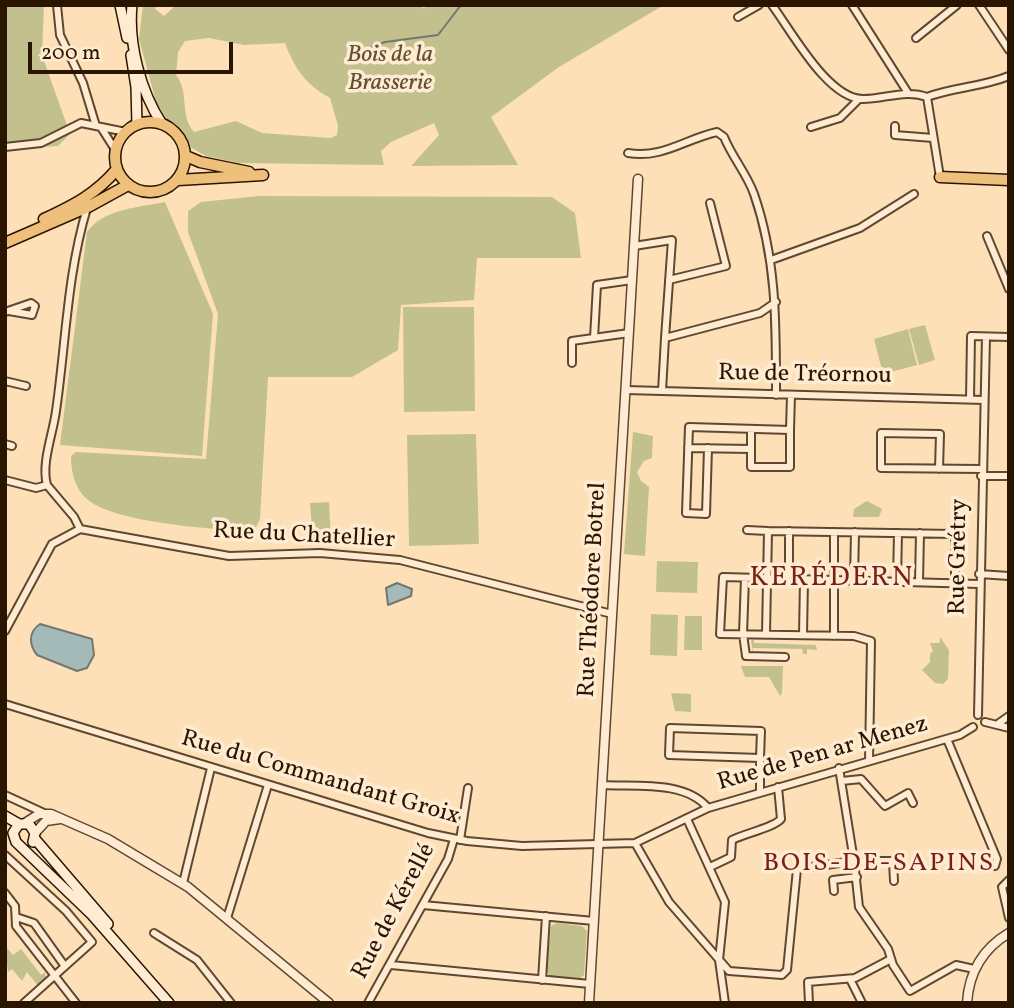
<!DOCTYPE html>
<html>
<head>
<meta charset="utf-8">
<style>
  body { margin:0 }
  #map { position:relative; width:1014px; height:1008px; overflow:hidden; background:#fde0b8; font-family:Vollkorn,serif }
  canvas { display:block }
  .frame { position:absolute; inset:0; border:7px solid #2a1501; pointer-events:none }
  .scale { position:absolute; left:28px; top:42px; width:205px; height:32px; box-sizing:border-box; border:4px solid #2a1501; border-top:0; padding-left:9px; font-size:21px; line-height:24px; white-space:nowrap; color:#2a1501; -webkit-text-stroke:5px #feebd1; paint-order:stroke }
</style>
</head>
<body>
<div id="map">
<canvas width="1014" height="1008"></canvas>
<div class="frame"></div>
<div class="scale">200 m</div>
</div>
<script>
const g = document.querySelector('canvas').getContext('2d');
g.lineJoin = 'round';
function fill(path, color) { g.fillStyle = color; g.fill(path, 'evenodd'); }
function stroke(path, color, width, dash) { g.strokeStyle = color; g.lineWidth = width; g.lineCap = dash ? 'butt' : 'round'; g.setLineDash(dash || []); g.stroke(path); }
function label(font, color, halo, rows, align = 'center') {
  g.font = font + ' Vollkorn,serif'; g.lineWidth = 7; g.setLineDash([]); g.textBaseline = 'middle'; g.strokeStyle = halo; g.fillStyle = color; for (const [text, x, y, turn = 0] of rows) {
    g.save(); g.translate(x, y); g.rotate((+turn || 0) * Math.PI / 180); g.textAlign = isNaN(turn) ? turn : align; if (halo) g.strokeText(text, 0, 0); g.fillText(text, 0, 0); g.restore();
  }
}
const green = new Path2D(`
  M5 5H44L42 55 70 134 58 146 5 149Z
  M143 5H156L155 9 164 16 176 5H420L424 9 426 5H664L559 67 491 117 518 165 411 166 439 135 434 123 391 142 381 151 384 165 239 163 206 156 190 147 184 134 160 116 139 39ZM209 38 244 45 285 43C295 69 305 84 330 98L338 126 337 135 331 138 262 133 236 121 194 132C179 115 190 93 176 75L178 52 185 41Z
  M258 196 552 197 575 213 581 258H477L474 300 401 305 398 350 352 377H268L260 519 254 531C218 530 116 523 88 500 75 489 71 473 71 456L76 452 206 459 218 314 188 232V211L201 202Z
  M165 202 213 314 202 456 60 445 87 232C103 209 140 207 165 202Z
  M403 307H474L475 411 404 412Z
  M925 325 935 360 919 365 909 329Z
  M908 329 917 365 883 374 874 339Z
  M633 432 653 436 652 458 644 461 637 472 641 481 649 487 645 556 624 554Z
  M476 434 479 544 409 546 407 435Z
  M867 501 882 509 879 517H853L854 509Z
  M329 502 331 540 313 542 310 503Z
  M657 561 698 562 697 593 656 592Z
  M651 614 678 615 677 656 650 655Z
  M685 616H702V650H684Z
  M940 637 949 650 948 679 943 684 935 683 922 670 930 662V653L933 652 930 643H940Z
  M754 639V643L815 645V643L817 650 807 649V654H803L802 649 753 648V652L751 641Z
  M741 666H783L782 693 780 696 769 677H745Z
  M671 693 691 694V712L675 711Z
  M557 923 582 926 587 931 584 975 579 979 550 976 546 971 551 926Z
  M5 946 13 955 21 949 41 975 45 972 46 981 39 987 27 972 22 981 12 969 8 972Z`);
const water = new Path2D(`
  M397 583 412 589 411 596 388 605 386 588Z
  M40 624 92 639 94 655 87 668 77 671 37 655C29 645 28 632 40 624Z`);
const stream = new Path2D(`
  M363 51 385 42 438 35 461 5`);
const minor = new Path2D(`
  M57 5 60 35 83 83 96 126
  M772 5C792 32 828 99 863 99 885 99 906 89 927 97
  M852 5 908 93
  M979 5 1009 50
  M738 17 759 5
  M916 38 957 5
  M895 126V135L933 138
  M811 127 840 118 859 99
  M102 129 116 151
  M5 147 41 143 81 123 126 132
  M628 153C662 159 685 139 717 132L724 137C732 157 747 174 754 194 777 260 776 326 776 395
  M940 177 927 97C954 87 982 87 1009 76
  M987 236 1009 289
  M634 246 672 240 665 338
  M771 260 860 228 914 194
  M669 280 726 266 710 203
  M5 312 31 303 35 306 32 315 9 311
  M594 338 597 285 632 280
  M572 363V341L629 333
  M5 381 26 386
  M626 390 984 400
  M662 391 665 338 760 313 776 302
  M970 399 971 336 1009 337
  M751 429V467H790V430
  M5 444 12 446
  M688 448 751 449
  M708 448 706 514 686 513 689 427 790 430 791 395
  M939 469 940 434 881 433V468L981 469
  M981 476H1009
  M5 480 36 488 47 485 74 517 80 529
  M47 485C41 463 53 434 56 411 66 342 67 275 87 208
  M747 530 768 531
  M979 574 1009 576
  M745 578 743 634 746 656 785 657
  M789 579V531
  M854 580 855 532
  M897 581 898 533
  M919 582 920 533
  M5 631 52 544 80 529 229 556 320 553 400 560 612 614
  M766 634 768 531 955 534V583
  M803 635 804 579
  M834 636V532
  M5 704 428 833 467 841 522 846 635 843 708 808 960 735 973 727
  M978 715 986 337
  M985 722 1009 728
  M999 723 1009 716
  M947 739 997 859 995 866
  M869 761 871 641 854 636 720 634 723 577 979 584
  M842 781 861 779 885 806 908 793 913 803
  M603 785C635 787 685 780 708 808
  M760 792V758L669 755 670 728 761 731 760 758
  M5 795 44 813
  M687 819 725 902 719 960 725 1003
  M460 840 468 788
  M635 843 669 902 729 971 782 975 787 970 797 869 854 861 839 768
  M5 855 66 911 92 942 24 1003
  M710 867 731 857 732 840C743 834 775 827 781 819L778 787
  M1009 880 1002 887 1009 918
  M894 881 893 861H854L859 907 888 949 893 965 910 991 956 965 974 969
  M183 883 211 768
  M834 891 833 880 857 877
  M5 893 15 906 16 926 76 1003
  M423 905 594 921
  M16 917 34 923 64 965
  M227 918 268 785
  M154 933 197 960 231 1003
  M391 965 590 984
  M850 979 862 1003
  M542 980 546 916
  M368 1003 448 859 454 839
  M809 1003 808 982 855 978 891 959`);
const tertiary = new Path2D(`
  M25 823 39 814H51L108 839 188 887 329 1003
  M35 833 46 821 60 819
  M589 1003 638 179
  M967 1003C969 972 982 949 1009 933`);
const secondary = new Path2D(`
  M120 5 127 38
  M132 5C128 44 141 92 162 124
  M131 55 136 87 137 125
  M5 816 19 824
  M13 833 16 842 92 915 169 1003
  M13 833 19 824H29L35 833 33 842
  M35 839 108 924`);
const primary = new Path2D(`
  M115 157a35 35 0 1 1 70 0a35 35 0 1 1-70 0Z
  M186 156 200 162 249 172
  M940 177 1009 180
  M178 180 263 175
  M44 219C74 205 96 194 117 169
  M5 243 88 207 128 185`);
const parkNames = [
  ["Bois de la",390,57],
  ["Brasserie",390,85]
];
const streetNames = [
  ["Rue de Tréornou",805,376,1],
  ["Rue du Chatellier",304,537,3],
  ["Rue Grétry",960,557,-89],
  ["Rue Théodore Botrel",594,590,-87],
  ["Rue de Pen ar Menez",823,755,-16],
  ["Rue du Commandant Groix",320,779,16],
  ["Rue de Kérellé",395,912,-62]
];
const neighbourhoodNames = [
  ["BOIS-DE-SAPINS",879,865]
];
const quarterNames = [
  ["KERÉDERN",832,580]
];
fill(green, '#c2c18d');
fill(water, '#a4bab9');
stroke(water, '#73786f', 2);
stroke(stream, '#73786f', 2);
stroke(minor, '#5f482f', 10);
stroke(tertiary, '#5f482f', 11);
stroke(secondary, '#2a1501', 12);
stroke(primary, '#2a1501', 13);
stroke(minor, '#feebd1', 6);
stroke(tertiary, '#feebd1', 8);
stroke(secondary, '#feebd1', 9);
stroke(primary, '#eec07c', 10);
label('italic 24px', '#5f5132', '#feebd1', parkNames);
label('24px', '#2a1501', '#feebd1', streetNames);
g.letterSpacing = '2px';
label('26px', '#7a1f14', '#feebd1', neighbourhoodNames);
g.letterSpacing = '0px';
g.letterSpacing = '2px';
label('28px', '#7a1f14', '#feebd1', quarterNames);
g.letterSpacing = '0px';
</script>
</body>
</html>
